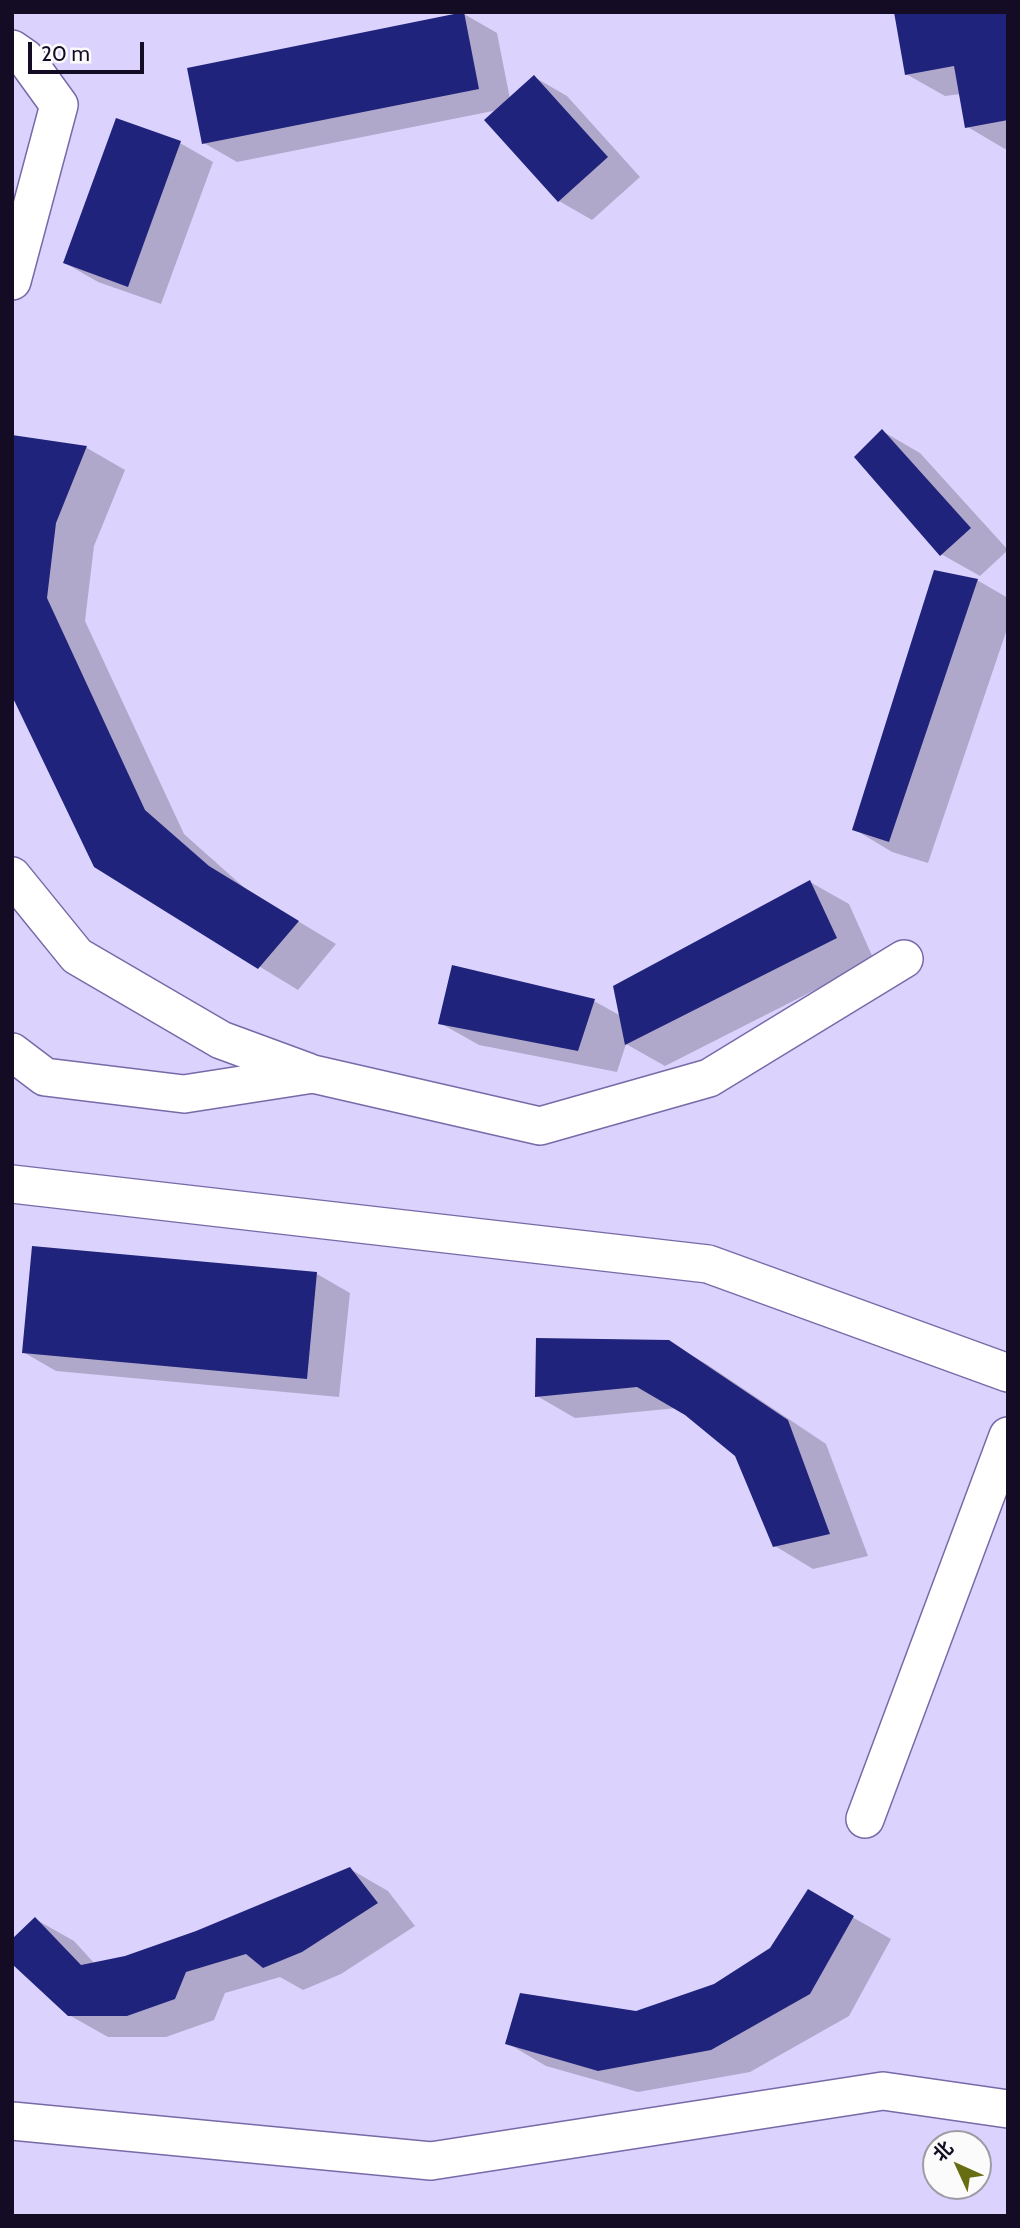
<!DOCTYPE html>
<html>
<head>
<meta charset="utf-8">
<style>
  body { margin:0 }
  #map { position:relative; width:1020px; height:2228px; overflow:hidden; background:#dbd3fd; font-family:Cabin,"Noto Sans SC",sans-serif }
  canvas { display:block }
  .frame { position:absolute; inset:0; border:14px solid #130c24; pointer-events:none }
  .north { position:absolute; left:922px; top:2130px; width:70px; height:70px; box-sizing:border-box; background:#fbfbfb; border:2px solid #9e9ba5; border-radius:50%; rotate:315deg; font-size:19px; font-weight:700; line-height:28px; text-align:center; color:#130c24 }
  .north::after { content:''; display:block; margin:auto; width:24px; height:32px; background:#676d12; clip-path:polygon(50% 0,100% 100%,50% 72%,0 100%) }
  .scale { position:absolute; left:28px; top:42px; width:116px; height:32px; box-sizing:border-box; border:4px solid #130c24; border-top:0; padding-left:9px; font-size:21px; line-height:24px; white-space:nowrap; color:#130c24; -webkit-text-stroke:5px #fbfbfb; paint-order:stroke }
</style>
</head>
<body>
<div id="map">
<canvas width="1020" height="2228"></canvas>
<div class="frame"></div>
<div class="north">北</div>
<div class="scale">20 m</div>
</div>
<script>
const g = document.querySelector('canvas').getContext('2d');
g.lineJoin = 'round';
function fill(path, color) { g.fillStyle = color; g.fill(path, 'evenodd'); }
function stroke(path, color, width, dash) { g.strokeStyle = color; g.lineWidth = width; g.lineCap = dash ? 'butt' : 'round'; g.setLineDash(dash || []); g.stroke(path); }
const shadow = new Path2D(`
  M1008 12V148L1005 149 966 126 961 94 945 96 906 74Z
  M464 14 497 33 510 99 534 77 567 96 640 177 592 220 559 201 486 120 498 110 237 162 204 143Z
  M117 120 180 143 213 162 161 304 98 282 65 263Z
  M882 431 920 453 1008 550 980 576 941 554Z
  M13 437 87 448 125 470 94 546 85 621 184 834 248 891 336 944 298 990 95 866Z
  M977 580 1008 598V626L928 863 892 852 854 829Z
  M810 882 849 904 874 960 665 1066 626 1044 617 1072 479 1045 440 1023 454 967 594 1001 621 1016Z
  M317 1274 350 1293 339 1397 56 1371 23 1352Z
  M669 1342 708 1365 826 1444 868 1556 813 1569 775 1546 736 1454 677 1408 575 1418 537 1396Z
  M350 1869 388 1891 415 1926 341 1974 303 1990 280 1977 225 1993 214 2020 166 2037H108L69 2015 35 1919 74 1941 95 1964 126 1958 197 1933Z
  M808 1892 891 1939 849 2016 750 2072 638 2092 546 2066 507 2043 636 2013 715 1986 771 1950Z`);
const building = new Path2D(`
  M464 12 479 89 202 144 187 68Z
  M894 12H1008V120L965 128 954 66 905 75Z
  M534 75 608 157 558 202 484 120Z
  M116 118 181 141 128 287 63 263Z
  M882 429 971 528 940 556 854 457Z
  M12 435 87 446 56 523 47 598 145 810 209 866 299 921 258 969 94 867 12 696Z
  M934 570 978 579 889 842 852 830Z
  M810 880 837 938 625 1045 613 986Z
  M452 965 595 999 578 1051 438 1024Z
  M32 1246 317 1272 307 1379 22 1353Z
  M536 1338 669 1340 788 1420 830 1534 773 1547 735 1456 685 1415 637 1387 535 1397Z
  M350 1867 378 1903 302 1952 263 1968 246 1954 186 1972 175 1999 127 2016H68L12 1964V1939L35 1917 81 1965 125 1956 196 1931Z
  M808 1889 854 1916 810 1994 711 2050 598 2071 505 2044 520 1993 636 2011 714 1984 770 1948Z`);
const minor = new Path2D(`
  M12 49 25 58 59 105 12 281
  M12 876 77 956 221 1040 308 1072
  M12 1052 45 1077 184 1094 313 1074 540 1126 709 1078 904 959
  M12 1184 708 1264 1008 1373
  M865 1819 1008 1436
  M12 2121 431 2161 883 2091 1008 2109`);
fill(shadow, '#0003');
fill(building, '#20237b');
stroke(minor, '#786aa8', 40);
stroke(minor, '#fff', 37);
</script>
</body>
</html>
